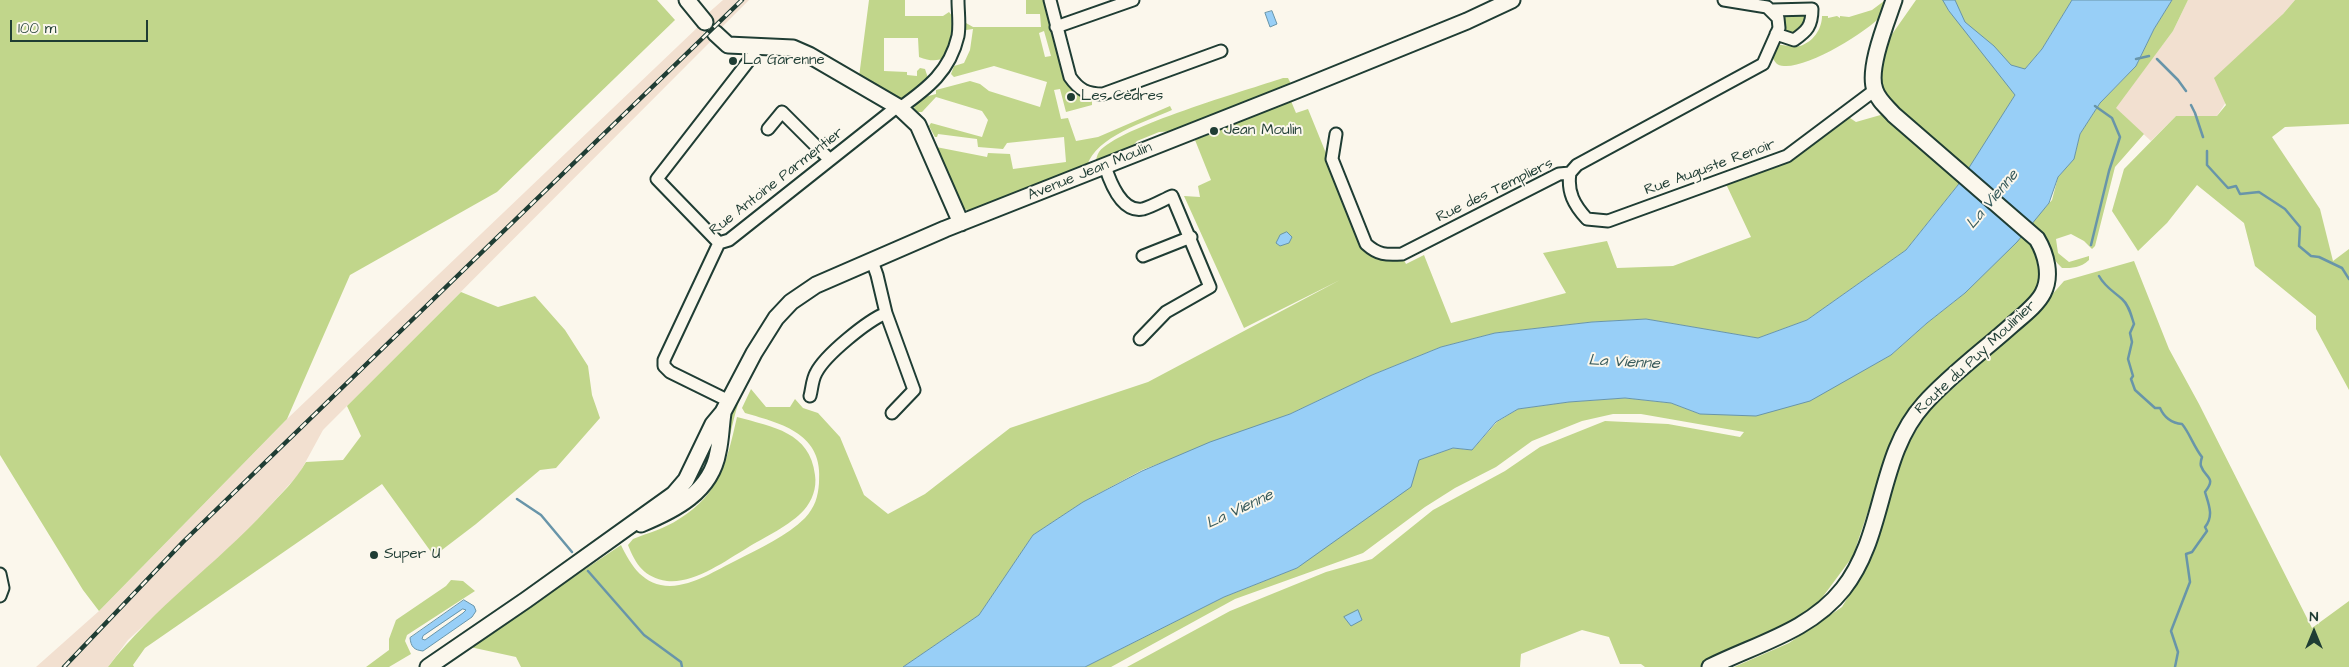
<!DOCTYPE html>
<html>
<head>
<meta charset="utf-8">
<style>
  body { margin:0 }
  #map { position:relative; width:2349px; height:667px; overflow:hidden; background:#fbf7ec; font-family:"Architects Daughter",sans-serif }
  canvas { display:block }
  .north { position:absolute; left:2289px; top:607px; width:50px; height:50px; -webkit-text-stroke:4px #fbf7ec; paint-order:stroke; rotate:0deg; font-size:14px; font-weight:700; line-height:20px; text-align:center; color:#1f3d34 }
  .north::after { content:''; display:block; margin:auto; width:18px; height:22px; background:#1f3d34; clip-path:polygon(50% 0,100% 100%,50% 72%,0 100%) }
  .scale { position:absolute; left:10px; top:20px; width:138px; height:22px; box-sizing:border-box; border:2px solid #1f3d34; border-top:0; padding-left:6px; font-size:15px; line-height:18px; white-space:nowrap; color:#1f3d34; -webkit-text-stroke:4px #fbf7ec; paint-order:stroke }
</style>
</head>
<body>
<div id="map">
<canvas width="2349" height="667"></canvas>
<div class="north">N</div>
<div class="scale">100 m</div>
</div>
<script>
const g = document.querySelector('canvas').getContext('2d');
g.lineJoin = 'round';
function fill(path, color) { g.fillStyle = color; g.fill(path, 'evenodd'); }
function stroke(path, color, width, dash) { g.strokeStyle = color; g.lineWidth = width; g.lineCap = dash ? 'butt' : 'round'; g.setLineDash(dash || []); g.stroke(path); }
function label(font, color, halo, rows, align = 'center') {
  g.font = font + ' "Architects Daughter",sans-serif'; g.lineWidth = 4; g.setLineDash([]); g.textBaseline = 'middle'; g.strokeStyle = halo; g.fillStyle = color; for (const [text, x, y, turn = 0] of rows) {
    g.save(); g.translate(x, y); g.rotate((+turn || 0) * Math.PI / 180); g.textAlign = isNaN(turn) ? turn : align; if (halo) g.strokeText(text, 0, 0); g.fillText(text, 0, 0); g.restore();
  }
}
const built = new Path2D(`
  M723 0H749L719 30 706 15Z
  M2188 0H2295L2283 14 2217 116H2176L2151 141 2115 108 2173 31Z
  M699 26 711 41 323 430 299 474 244 534 128 640 108 667H36L99 611 287 419Z`);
const green = new Path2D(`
  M0 0H657L675 20 497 192 350 275 287 419 99 611 83 590 0 455Z
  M869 0H905V16H943L949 12 953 17C955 43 951 70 919 57L918 38H884V71L907 72V75L917 76V71L920 68 925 69 928 78 926 83 905 98 896 99 859 77Z
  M1026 0H1045L1067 81 1076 93 1092 99V105L1066 112 1060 89 1054 90 1061 119 1068 118 1076 141 1098 137 1170 106 1172 110C1146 122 1096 136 1087 166L971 211 961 208 936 147 987 157 988 153 1010 154 1013 169 1066 162 1064 137 1007 143 1003 149 978 147 977 139 938 134 937 137H935L929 126 931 123 982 137 988 120 982 111 936 97 922 112H918L914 109 915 103 921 98 936 94V90L970 81 980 84 989 91 1040 107 1047 82 994 66 954 77 951 74 954 66 964 63 970 50 973 29 966 30V23L973 27H1041L1040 14H1026ZM1044 31 1051 56 1045 57 1039 33Z
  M1916 0H2072L2042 49 2025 69 2015 95 1969 169 1892 105 1880 87V69L1888 40Z
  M2172 0H2188L2173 31 2116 108 2144 134 2115 167 2095 246 2092 249 2084 241 2071 234 2056 239 2058 253 2069 262 2089 256V260C2080 268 2073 268 2062 268 2048 255 2044 237 2031 223L2052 200 2058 177 2074 158 2080 134 2100 103 2136 66 2154 29Z
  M2295 0H2349V124L2285 127 2272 137 2320 209 2333 261 2349 249V390L2316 329V316L2255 266 2244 223 2197 185 2167 223 2138 251 2112 211 2124 169 2176 116H2217L2226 105 2214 78 2283 14Z
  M1884 1H1888C1887 5 1885 11 1882 15 1866 33 1808 68 1784 66 1777 66 1775 62 1772 57L1776 44C1783 45 1794 48 1800 46 1813 42 1822 29 1822 16H1828V18L1837 16 1840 18V16L1849 17 1872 10Z
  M1808 13 1805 28 1790 34 1783 32 1781 15Z
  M1283 78H1288L1291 84 1175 131 1159 132 1137 141 1130 149 1095 163C1096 160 1097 155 1099 152 1118 127 1248 90 1283 78Z
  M1291 101 1296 113 1308 109 1365 249C1377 259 1387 265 1403 258L1406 264 1424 255 1451 323 1566 293 1543 253 1607 241 1617 268 1673 266 1751 237 1726 184 1794 158 1847 116 1856 122 1884 114 1962 180 1906 250 1807 320 1758 338 1646 319 1592 322 1495 333 1441 347 1372 375 1290 414 1142 470 1083 502 1033 535 979 615 903 667H521L516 657 470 647 621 545C631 566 644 586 670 586 695 585 716 570 737 560 760 548 787 536 805 518 815 507 818 497 819 483 824 434 783 424 745 413L742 408 751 389 766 407H790L795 399 803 408 818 413 840 437 864 495 888 514 925 494 1010 428 1148 382 1340 280 1244 328 1184 196 1200 197 1198 186 1211 180 1195 140Z
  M2022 236 2034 247 2040 273 2037 292 2024 309 1917 400 1892 439 1853 556 1813 610 1700 667H1645L1641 664H1620L1609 637 1582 630 1521 654 1520 667H1127L1230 611 1326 572 1372 559 1433 510 1505 471 1540 447 1605 421 1668 424 1740 437 1744 432 1641 414H1613L1582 421 1532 441 1496 467 1455 488 1425 507 1363 553 1235 599 1111 667H1085L1224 597 1297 568 1419 460 1453 448 1472 450 1497 422 1518 409 1569 402 1625 398 1671 403 1700 414 1854 375 1891 355 1927 323 1965 293Z
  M2134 261 2169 349 2199 404 2312 628 2349 601V667H1734L1789 643 1842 607 1872 557 1904 451 1928 411 2035 314 2064 281Z
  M461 292 498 307 535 296 565 330 588 366 592 395 600 418 556 468 540 470 476 524 434 556 382 484 145 648 133 665 134 667H108C153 608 217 564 267 509 281 494 296 480 306 462L343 460 361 436 347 406Z
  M738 397 740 398C734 415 731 433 726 451 710 505 679 515 632 535H629L690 503Z
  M737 417C773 427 810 432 815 475 817 488 812 501 804 510 791 525 763 538 747 548 725 561 694 584 667 581 644 577 636 565 628 545L633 539C648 533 666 528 679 519 720 494 727 461 737 417Z
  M451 580 463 581 475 591 407 635 405 641 411 654 389 667H366L389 650V639L396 620 446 586Z`);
const water = new Path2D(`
  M1943 0H1955L1965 22 1994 46 2011 65 2025 69 2042 49 2072 0H2172L2154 29 2136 66 2100 103 2080 134 2074 159 2058 177 2049 203 2017 242 1965 293 1927 323 1891 355 1810 401 1756 416 1700 414 1671 403 1625 398 1569 402 1518 409 1496 422 1472 450 1453 448 1419 460 1411 487 1297 568 1224 597 1085 667H903L979 615 1033 535 1083 502 1142 471 1210 442 1290 414 1372 375 1441 347 1495 333 1592 322 1646 319 1758 338 1807 320 1906 250 1958 185 2015 95 1949 11Z
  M1272 11 1277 24 1270 27 1265 13Z
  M1287 232 1292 237 1289 243 1280 246 1276 243 1280 235Z
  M464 600 474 606 476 611 472 617 423 651C414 650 411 647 410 638ZM463 609 466 610 463 613 425 640 422 639 423 636Z
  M1358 610 1362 620 1351 626 1344 617Z`);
const stream = new Path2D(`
  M2136 59 2149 56
  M2157 59 2178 80 2186 91
  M2191 105 2195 113 2203 137
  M2207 151V165L2228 188 2236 186 2240 194 2259 192 2285 209 2300 227 2299 246 2311 256 2319 257 2342 268 2349 279
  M2091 245 2109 171 2120 137 2112 118 2095 106
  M2099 276C2105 287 2113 291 2122 299 2129 305 2131 315 2134 324L2130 333 2132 342 2128 359 2133 376 2131 379 2135 390 2155 408H2160C2164 417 2171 423 2182 424 2189 432 2194 447 2202 457 2201 460 2200 463 2201 466 2205 478 2217 477 2205 492 2209 505 2214 516 2205 527L2207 531 2192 552 2186 554 2190 582 2171 631 2178 652 2175 667
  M517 499 541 515 572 552
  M588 571 644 635 681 662 682 667`);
const street = new Path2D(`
  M1050 0 1070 77C1079 90 1087 94 1103 94L1221 51
  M1772 10 1812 9C1812 26 1807 31 1794 40L1776 34
  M1056 27 1133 0
  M900 108C928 88 950 71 958 36 960 25 958 11 958 0
  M768 129 782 112 829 159
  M1336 134 1332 159 1366 244C1378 255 1386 255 1402 254L1559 174 1570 173 1577 165 1763 64 1779 28 1778 18 1767 7 1724 0
  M1105 166C1110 182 1122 213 1143 209 1153 206 1163 200 1172 196L1210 287 1166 312 1140 339
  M1570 173C1567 192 1574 205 1587 219L1608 221 1787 156 1875 90
  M719 243 657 179 754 54 756 46
  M1143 256 1191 237
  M872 261 877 275 886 313 914 390 892 413
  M810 396C812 389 812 380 816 373 825 355 867 321 886 313
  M729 401 670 372 664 366V360L719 243 729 240 898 106
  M0 574 3 588 0 596`);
const secondary = new Path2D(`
  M687 0 705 22
  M715 33 728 45 793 48 809 55 900 108 918 125 961 223
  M641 524C675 510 711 492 718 452 721 440 721 426 723 413
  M428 667 526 600 674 494 686 480 713 424 723 412 754 353 776 318 791 302 816 285 945 229 1297 90 1467 21 1512 0
  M1710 667C1756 644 1810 631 1843 589 1886 535 1877 456 1924 404 1950 375 1983 351 2012 325 2022 316 2037 305 2043 293 2052 276 2046 254 2037 239L1894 115C1887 107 1878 100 1875 90 1867 69 1887 21 1894 0`);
const rail = new Path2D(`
  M64 667 183 542 742 0`);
const markers = [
  [733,61,5,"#1f3d34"],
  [1071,97,5,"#1f3d34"],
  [1214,131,5,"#1f3d34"],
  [374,555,5,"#1f3d34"]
];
const poiNames = [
  ["La Garenne",743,61],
  ["Les Cèdres",1081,97],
  ["Jean Moulin",1224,131],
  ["Super U",384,555]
];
const streetNames = [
  ["Rue Auguste Renoir",1710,168,-20],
  ["Avenue Jean Moulin",1090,172,-22],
  ["Rue Antoine Parmentier",777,182,-38],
  ["Rue des Templiers",1495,191,-26],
  ["Route du Puy Moulinier",1976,358,-43]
];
const waterNames = [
  ["La Vienne",1993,200,-50],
  ["La Vienne",1624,363,3],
  ["La Vienne",1240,510,-25]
];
fill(built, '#f2e0d0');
fill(green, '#c1d68b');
fill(water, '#98cff7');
stroke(water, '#6895a9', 1);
stroke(stream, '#6895a9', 2.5);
stroke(street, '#1f3d34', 15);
stroke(secondary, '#1f3d34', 19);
stroke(street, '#fbf7ec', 11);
stroke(secondary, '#fbf7ec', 15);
stroke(rail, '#1f3d34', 4.5);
stroke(rail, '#fbf7ec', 2.5, [8]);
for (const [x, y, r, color] of markers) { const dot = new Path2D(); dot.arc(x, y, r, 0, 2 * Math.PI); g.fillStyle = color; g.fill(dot); stroke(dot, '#fbf7ec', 2); }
label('15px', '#1f3d34', '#fbf7ec', poiNames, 'left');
label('15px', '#1f3d34', '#fbf7ec', streetNames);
label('italic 16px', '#375a5b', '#fbf7ec', waterNames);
</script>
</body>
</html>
